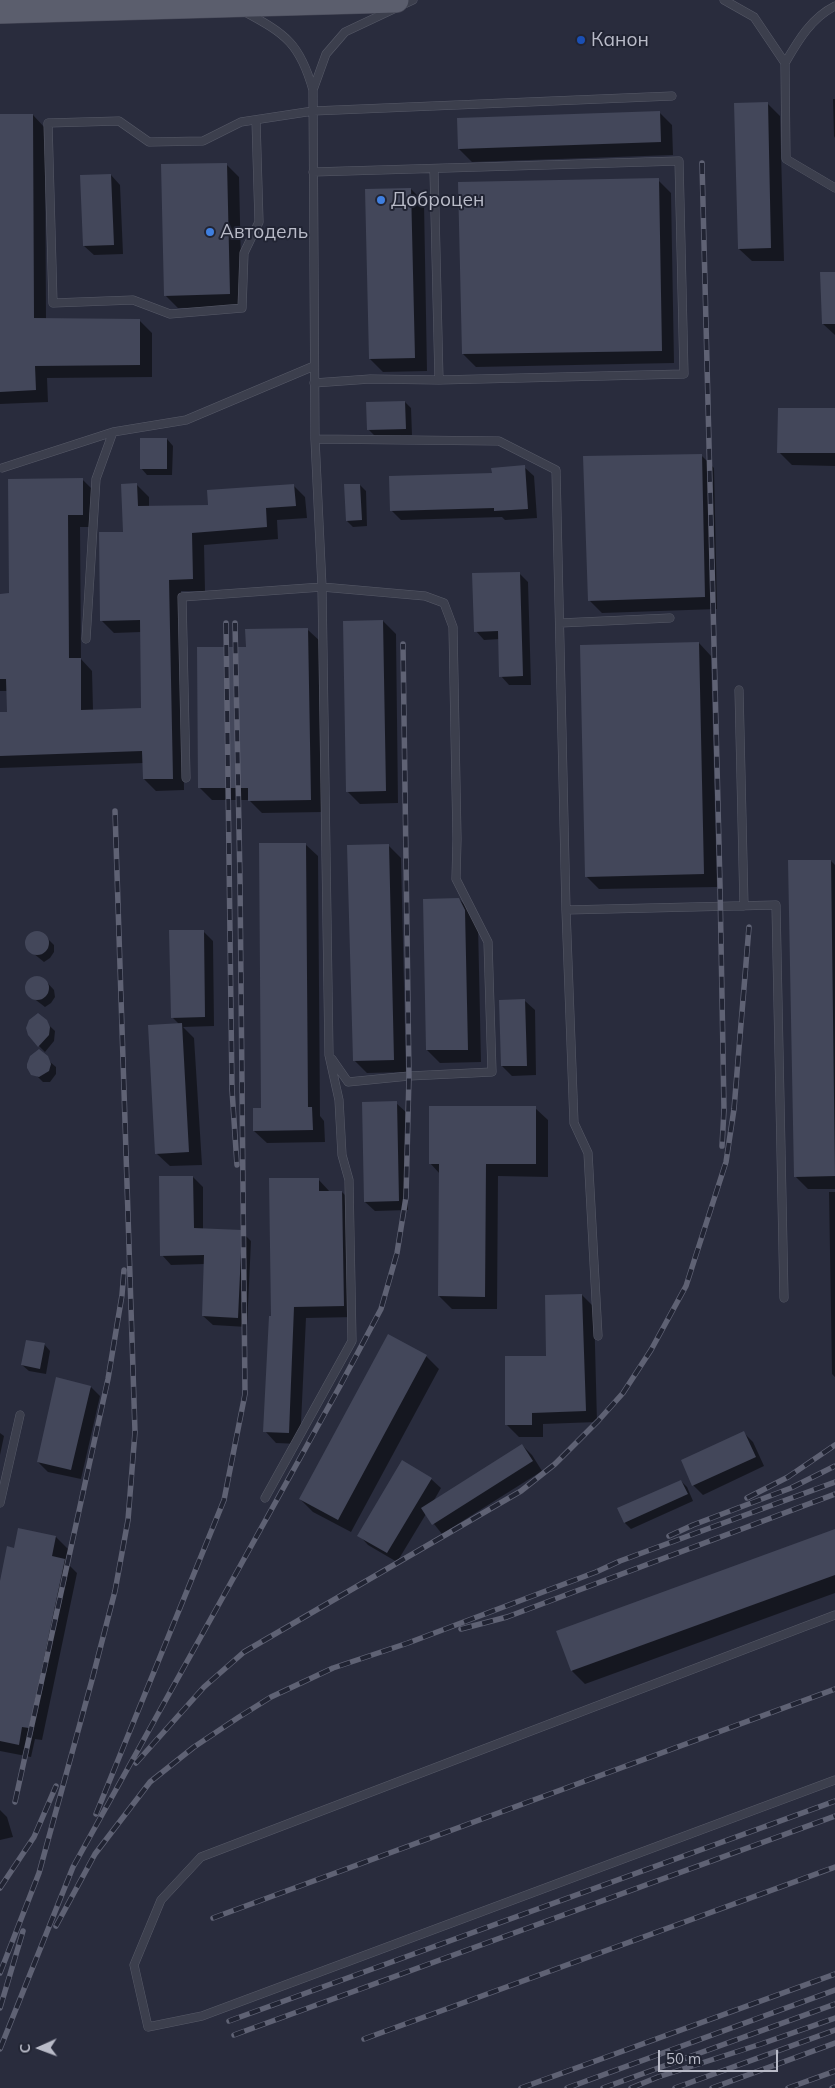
<!DOCTYPE html>
<html>
<head>
<meta charset="utf-8">
<style>
  body { margin:0 }
  #map { position:relative; width:835px; height:2088px; overflow:hidden; background:#292c3d; font-family:Mulish,sans-serif }
  canvas { display:block }
  .north { position:absolute; left:15px; top:2023px; width:50px; height:50px; -webkit-text-stroke:4px #212433; paint-order:stroke; rotate:268deg; font-size:14px; font-weight:700; line-height:20px; text-align:center; color:#b9bbc8 }
  .north::after { content:''; display:block; margin:auto; width:18px; height:22px; background:#b9bbc8; clip-path:polygon(50% 0,100% 100%,50% 72%,0 100%) }
  .scale { position:absolute; left:658px; top:2050px; width:120px; height:22px; box-sizing:border-box; border:2px solid #b9bbc8; border-top:0; padding-left:6px; font-size:15px; line-height:18px; white-space:nowrap; color:#b9bbc8; -webkit-text-stroke:4px #212433; paint-order:stroke }
</style>
</head>
<body>
<div id="map">
<canvas width="835" height="2088"></canvas>
<div class="north">С</div>
<div class="scale">50 m</div>
</div>
<script>
const g = document.querySelector('canvas').getContext('2d');
g.lineJoin = 'round';
function fill(path, color) { g.fillStyle = color; g.fill(path, 'evenodd'); }
function stroke(path, color, width, dash) { g.strokeStyle = color; g.lineWidth = width; g.lineCap = dash ? 'butt' : 'round'; g.setLineDash(dash || []); g.stroke(path); }
function label(font, color, halo, rows, align = 'center') {
  g.font = font + ' Mulish,sans-serif'; g.lineWidth = 4; g.setLineDash([]); g.textBaseline = 'middle'; g.strokeStyle = halo; g.fillStyle = color; for (const [text, x, y, turn = 0] of rows) {
    g.save(); g.translate(x, y); g.rotate((+turn || 0) * Math.PI / 180); g.textAlign = isNaN(turn) ? turn : align; if (halo) g.strokeText(text, 0, 0); g.fillText(text, 0, 0); g.restore();
  }
}
const shadow = new Path2D(`
  M833 99H835V138L834 136Z
  M767 103 780 116 784 261H752L739 249Z
  M659 112 672 125 673 155 472 162 459 149Z
  M33 115 45 128 46 319 139 320 152 333V377L47 378 48 402 0 404V116Z
  M226 164 239 177 242 307 178 308 165 295Z
  M111 175 120 185 123 254 94 255 84 246Z
  M658 180 671 193 674 363 476 367 463 354Z
  M411 189 424 202 427 371 383 372 370 359Z
  M835 273V335L823 324Z
  M405 402 411 408 412 435 375 436 368 429Z
  M835 410V466L792 465 779 452Z
  M167 439 173 446 172 475H147L141 468Z
  M701 455 714 468 717 609 602 613 589 600Z
  M524 467 534 476 537 518 505 520 502 517 401 520 391 510 493 474Z
  M82 479 95 492V527H80L81 659 92 671 93 710 143 709 141 632 114 633 102 621 137 485 149 497V507L209 506 293 485 305 497 307 518 277 520 278 539 204 545 205 591H181L184 790 156 791 144 779V763L0 768V714L8 713V691H0V595L10 594Z
  M360 485 366 491 367 526 353 527 347 521Z
  M519 573 528 582 531 685H509L501 676 500 639 484 640 476 631Z
  M383 621 396 634 398 803 360 804 347 791Z
  M308 630 321 642 323 812 262 813 249 800H212L199 787 247 648Z
  M699 643 711 656 717 887 599 889 586 876Z
  M305 844 318 856 320 1116 324 1121 325 1142 267 1143 254 1131 262 1109Z
  M388 845 401 858 406 1072 367 1073 354 1060Z
  M831 861 835 865V1189H808L795 1176Z
  M459 899 472 912 478 924 481 1062 440 1063 427 1050Z
  M203 931 213 941 214 1026 183 1027 194 1038 202 1165 170 1166 157 1154 180 1025 172 1017Z
  M32 933H42L54 945V952L50 958 44 962 28 949 26 942Z
  M37 976 43 978 54 990 55 997 51 1003 45 1007 28 994 26 986 32 978Z
  M525 1001 535 1010 536 1075 512 1076 502 1066Z
  M38 1015 55 1031 54 1041 45 1052 39 1046Z
  M49 1061 56 1067V1074L50 1082H43L28 1067Z
  M396 1103 406 1112 408 1210 375 1211 365 1202Z
  M535 1108 548 1120V1177L498 1176 497 1309H452L439 1296 440 1174 430 1163Z
  M193 1177 203 1187V1230L241 1231 251 1241 247 1327 213 1325 203 1316 205 1264 171 1265 162 1255Z
  M318 1179 330 1192H342L354 1204 355 1317 306 1318 300 1444 276 1443 265 1431Z
  M829 1192H835V1377L832 1374Z
  M582 1295 594 1307 597 1422 543 1424V1437H519L507 1425Z
  M44 1344 50 1351 46 1374 29 1371 22 1365Z
  M426 1356 439 1369 351 1532 313 1512 300 1499Z
  M91 1387 100 1396 81 1479 48 1472 38 1462Z
  M0 1433 4 1436 0 1455Z
  M744 1433 753 1442 764 1466 703 1495 693 1485Z
  M522 1445 532 1455 542 1471 442 1534 426 1514 397 1562 368 1545 359 1535 431 1479 441 1488 433 1502Z
  M681 1481 687 1487 693 1501 631 1529 625 1523 619 1509Z
  M19 1529 56 1537 69 1550 66 1562 77 1573 42 1740 35 1739 31 1757 0 1751V1587L15 1549Z
  M835 1531V1593L585 1684 572 1671 558 1631Z
  M0 1810 7 1817 13 1837 0 1840Z`);
const building = new Path2D(`
  M768 102 771 248 738 249 734 103Z
  M660 111 661 142 458 149 457 118Z
  M0 114H33L34 318 140 319V365L35 366 36 390 0 392Z
  M227 163 230 294 164 296 161 164Z
  M111 174 114 245 83 246 80 175Z
  M659 178 662 351 462 354 458 182Z
  M411 188 415 358 369 359 365 189Z
  M820 272H835V324H822Z
  M405 401 406 429 367 430 366 402Z
  M778 408H835V453H777Z
  M140 438H167V469H140Z
  M702 454 705 597 588 601 583 456Z
  M525 465 528 509 494 511V508L390 511 389 476 492 473 491 468Z
  M83 478V515H68L69 658H81V710L141 708 140 620 100 621 99 532H123L121 484 137 483 138 506 208 505 207 490 294 484 296 506 266 508 267 527 192 533 193 579 169 580 173 779H143L142 751 0 756V712H7L6 679H0V594L9 593 8 479Z
  M344 484H360L362 520 346 521Z
  M520 572 523 676 499 677 498 631 474 632 472 573Z
  M383 620 386 791 346 792 343 621Z
  M308 628 311 800 248 801V788H198L197 647H246L245 629Z
  M699 642 704 874 585 877 580 645Z
  M259 843H306L308 1107H312L313 1130 253 1131V1108H261Z
  M389 844 394 1060 353 1061 347 845Z
  M788 860H831L835 1176 794 1177Z
  M459 898 465 910 468 1050H426L423 899Z
  M169 930H204L205 1017 171 1018Z
  M25 943a12 12 0 1 1 24 0a12 12 0 1 1-24 0Z
  M25 988a12 12 0 1 1 24 0a12 12 0 1 1-24 0Z
  M525 999 527 1066H501L499 1000Z
  M38 1013 47 1020 50 1027 49 1035 38 1047 28 1035 26 1028 29 1020Z
  M182 1023 189 1152 155 1154 148 1025Z
  M39 1049 48 1056 51 1064 49 1071 39 1077 31 1075 27 1068V1064L30 1056Z
  M397 1101 399 1201 364 1202 362 1102Z
  M429 1106H536V1164H486L485 1297 438 1296 439 1164H429Z
  M159 1176H193L194 1228 242 1230 238 1318 202 1316 204 1255 160 1256Z
  M269 1178H319V1191H342L344 1306 294 1307 289 1433 263 1432 269 1316H271Z
  M582 1294 586 1411 532 1413V1425H505V1356H546L545 1295Z
  M388 1334 427 1355 338 1520 299 1499Z
  M26 1340 45 1343 40 1369 21 1365Z
  M56 1377 91 1386 71 1470 37 1462Z
  M744 1431 756 1457 692 1486 681 1460Z
  M522 1444 533 1461 432 1525 421 1508Z
  M402 1460 432 1478 387 1553 357 1536Z
  M681 1480 688 1494 624 1523 617 1508Z
  M18 1528 56 1536 52 1556 65 1559 29 1728 22 1727 19 1745 0 1741V1581L7 1546 14 1548Z
  M835 1529V1575L571 1671 556 1631Z`);
const service = new Path2D(`
  M724 0 754 17 785 63 786 159 835 188
  M245 12C286 34 300 44 313 90L315 439 499 441 556 470 566 910 574 1123 588 1153 598 1336
  M785 63C798 41 811 18 835 6
  M313 90 326 54 345 32 413 0
  M256 120 259 222 244 253 242 308 170 314 133 300 53 303 48 123 119 121 149 142 203 141 241 122 313 111 672 96
  M313 172 679 161 684 374 439 380 434 170
  M314 383 370 379 439 380
  M315 439 322 587 425 596 444 603 453 627 457 839 456 879 488 942 492 1072 409 1076 348 1082 332 1059
  M2 468 113 432
  M560 623 670 618
  M86 639 96 479 113 432 186 420 314 366
  M739 690 744 906
  M186 778 182 597 322 587 329 1055 339 1100 342 1155 349 1180 352 1341 265 1498
  M566 910 776 905 784 1298
  M0 1503 20 1415
  M835 1615 201 1857 161 1900 134 1965 148 2027 202 2016 835 1780`);
const primary = new Path2D(`
  M0 11 396 0`);
const rail = new Path2D(`
  M702 163 720 885 724 1110 722 1146
  M226 623 232 1090 237 1165
  M747 1498 788 1477 835 1445
  M669 1536 693 1525 791 1488 835 1466
  M461 1629 507 1617 835 1494
  M136 1763 204 1687 244 1652 521 1491 555 1464 598 1421 623 1393 651 1350 686 1286 726 1162 734 1109 749 927
  M15 1802 108 1379 122 1295 124 1270
  M96 1814 224 1500 245 1394 240 880 235 623
  M0 1888 34 1837 56 1786
  M213 1918 835 1689
  M56 1926 95 1854 150 1782 194 1747 239 1717 271 1697 333 1668 408 1643 596 1572 620 1561 835 1482
  M0 1973 39 1873 92 1680 115 1591 128 1520 135 1432 115 811
  M0 2008 23 1931
  M229 2021 835 1801
  M234 2035 835 1816
  M364 2039 835 1867
  M0 2049 73 1867 340 1386 381 1309 397 1253 406 1197 409 1076 403 644
  M521 2088 835 1974
  M567 2088 835 1990
  M603 2088 835 2004
  M631 2088 658 2077 761 2044 835 2018
  M675 2088 835 2030
  M712 2088 835 2043
  M788 2088 835 2071
  M832 2088 835 2087`);
const markers = [
  [581,40,5,"#1a4fb4"],
  [381,200,5,"#3f7fe0"],
  [210,232,5,"#3f7fe0"]
];
const poiNames = [
  ["Канон",591,40],
  ["Доброцен",391,200],
  ["Автодель",220,232]
];
fill(shadow, '#0007');
fill(building, '#43475a');
stroke(service, '#575a68', 9);
stroke(primary, '#464857', 26);
stroke(service, '#3c3f4d', 8);
stroke(primary, '#5b5e6d', 25);
stroke(rail, '#5f6274', 5.5);
stroke(rail, '#212433', 4, [11]);
for (const [x, y, r, color] of markers) { const dot = new Path2D(); dot.arc(x, y, r, 0, 2 * Math.PI); g.fillStyle = color; g.fill(dot); stroke(dot, '#212433', 2); }
label('19px', '#b9bbc8', '#212433', poiNames, 'left');
</script>
</body>
</html>
